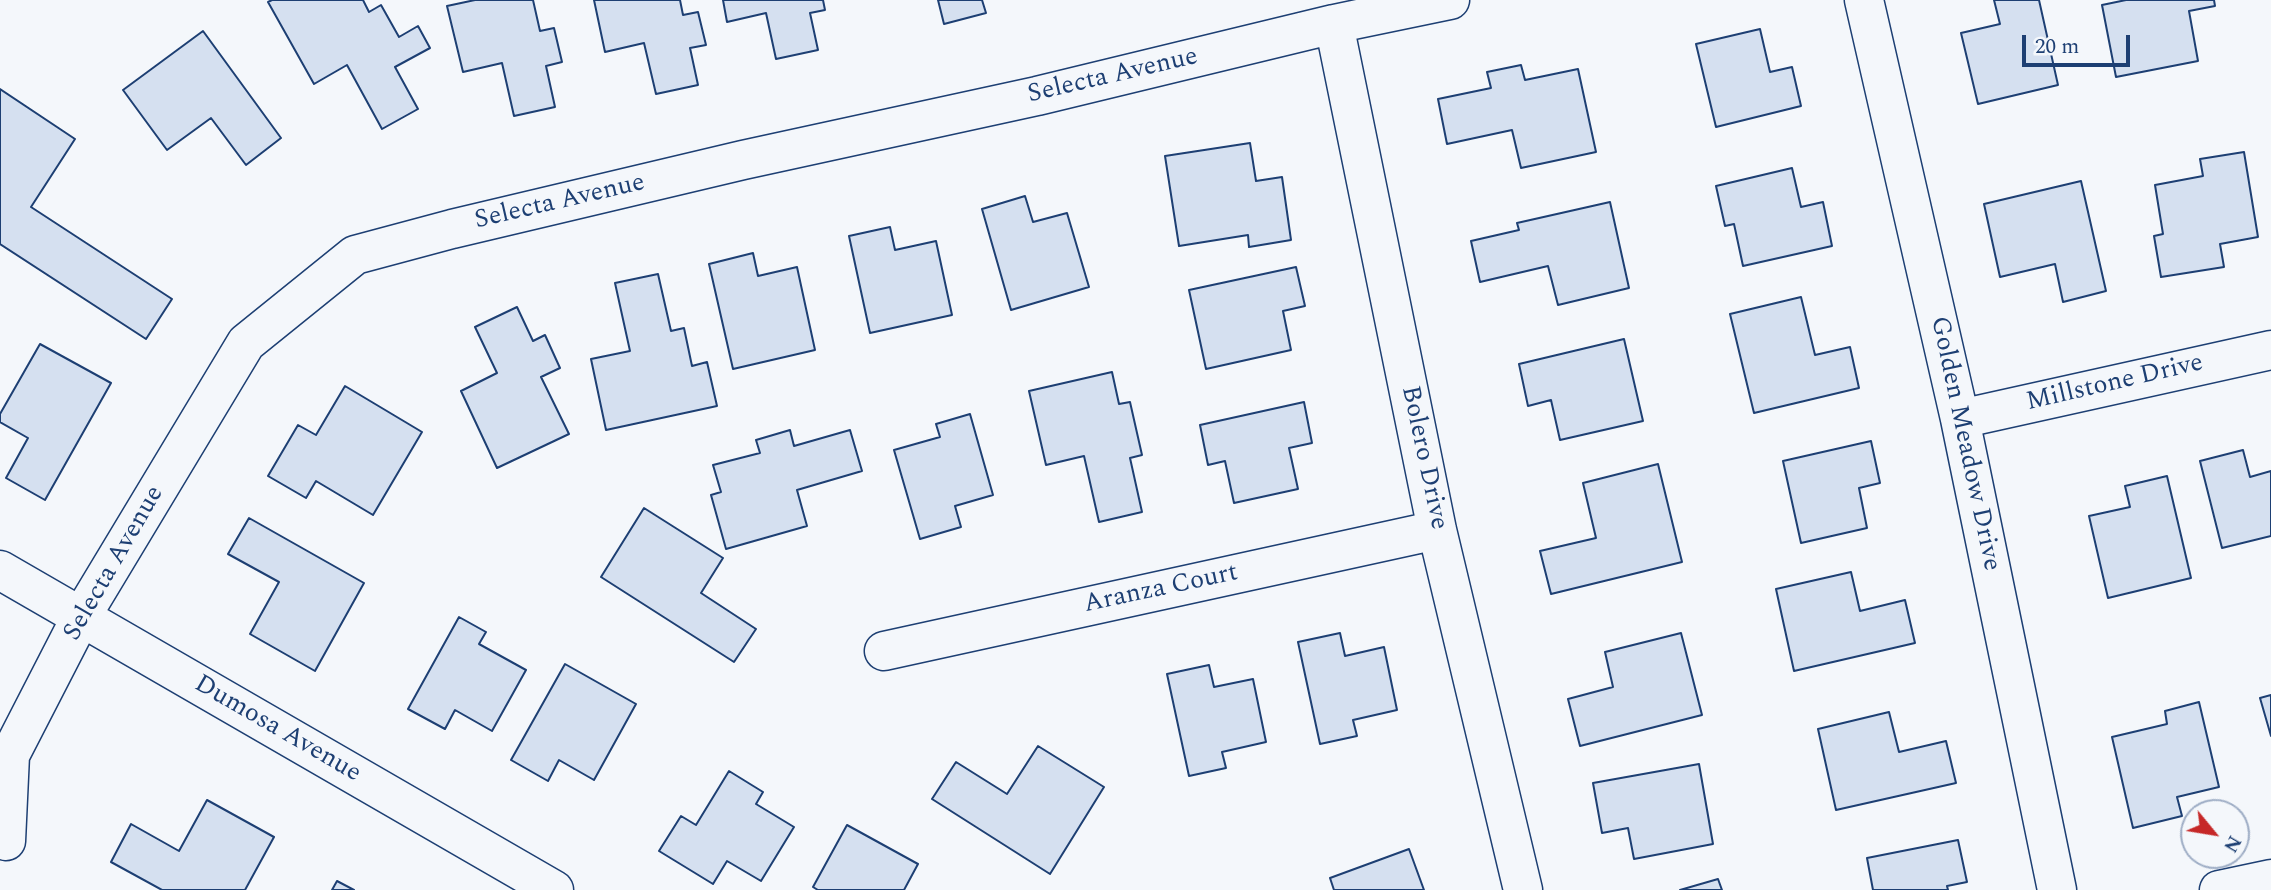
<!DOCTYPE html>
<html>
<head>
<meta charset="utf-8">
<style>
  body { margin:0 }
  #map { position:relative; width:2271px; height:890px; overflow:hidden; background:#f4f7fb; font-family:Spectral,serif }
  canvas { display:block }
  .north { position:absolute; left:2180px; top:799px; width:70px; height:70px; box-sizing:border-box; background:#f4f7fb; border:2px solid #9eadc5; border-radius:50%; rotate:120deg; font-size:19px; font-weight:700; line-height:28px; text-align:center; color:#1d3f73 }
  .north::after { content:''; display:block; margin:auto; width:24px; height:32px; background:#c62828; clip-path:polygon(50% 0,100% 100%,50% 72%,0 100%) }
  .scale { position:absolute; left:2022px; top:35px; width:108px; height:32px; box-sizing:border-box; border:4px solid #1d3f73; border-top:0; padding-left:9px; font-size:21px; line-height:24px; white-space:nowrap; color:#1d3f73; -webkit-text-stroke:5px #f4f7fb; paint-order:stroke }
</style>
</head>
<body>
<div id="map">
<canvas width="2271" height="890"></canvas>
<div class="north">N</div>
<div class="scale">20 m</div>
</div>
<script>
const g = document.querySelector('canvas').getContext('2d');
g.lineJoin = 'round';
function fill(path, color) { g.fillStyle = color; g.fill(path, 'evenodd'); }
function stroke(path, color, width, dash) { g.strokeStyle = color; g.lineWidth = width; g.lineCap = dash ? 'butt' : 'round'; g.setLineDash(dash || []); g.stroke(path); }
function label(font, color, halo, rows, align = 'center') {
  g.font = font + ' Spectral,serif'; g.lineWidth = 5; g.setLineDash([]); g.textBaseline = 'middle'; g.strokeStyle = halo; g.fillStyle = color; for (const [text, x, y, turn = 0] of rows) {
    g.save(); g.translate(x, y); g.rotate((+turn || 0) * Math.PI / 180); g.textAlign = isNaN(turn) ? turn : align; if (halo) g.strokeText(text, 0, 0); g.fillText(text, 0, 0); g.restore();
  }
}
const building = new Path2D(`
  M272 0H363L369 12 381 5 399 37 418 26 430 48 395 67 418 109 382 129 347 65 314 84 268 2Z
  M475 0H533L540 31 554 28 562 62 546 66 555 107 514 116 502 63 463 72 447 6Z
  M594 0H680L683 15 698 12 706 45 690 48 698 85 656 94 644 43 605 52Z
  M723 0H823L825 10 810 13 818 50 776 59 766 13 727 22Z
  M938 0H982L986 13 944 24Z
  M1994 0H2039L2058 85 1978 104 1961 33 2000 24Z
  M2126 0H2214L2215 6 2189 11 2198 61 2116 77 2102 5Z
  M1760 29 1770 72 1792 67 1801 106 1716 127 1696 44Z
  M203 31 281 138 246 165 211 118 167 150 123 90Z
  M1521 65 1525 80 1578 69 1596 152 1521 168 1512 130 1447 144 1438 99 1491 88 1487 72Z
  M0 89 75 139 31 207 172 299 146 339 0 244Z
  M1250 143 1256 181 1282 177 1291 240 1249 247 1248 235 1179 246 1165 156Z
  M2244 152 2258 237 2220 244 2224 267 2161 277 2154 236 2163 234 2155 185 2203 176 2200 159Z
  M1792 168 1801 207 1823 202 1832 246 1743 266 1734 224 1725 226 1716 186Z
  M2081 181 2106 291 2063 302 2055 264 2000 277 1984 204Z
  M1025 196 1033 222 1067 213 1089 287 1011 310 982 209Z
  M1610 202 1629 288 1558 305 1548 266 1480 282 1471 241 1519 230 1517 223Z
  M890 227 895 250 936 241 952 315 870 333 849 236Z
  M753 253 758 276 797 267 815 350 733 369 709 264Z
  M1296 267 1305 306 1283 311 1291 350 1206 369 1189 290Z
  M658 274 671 331 684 328 692 366 707 362 717 406 606 430 591 359 630 351 615 283Z
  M1801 297 1815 355 1850 347 1859 388 1754 413 1730 314Z
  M517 307 533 341 545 335 560 368 541 377 569 434 497 468 461 391 497 373 475 327Z
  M1624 339 1643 421 1560 440 1551 400 1528 406 1519 364Z
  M40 344 111 383 45 500 6 478 28 438 0 422V414Z
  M1112 372 1119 404 1130 402 1142 455 1130 458 1142 512 1099 522 1084 456 1046 465 1029 391Z
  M345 386 422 432 373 515 316 481 306 498 268 476 298 425 316 435Z
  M1304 402 1312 443 1289 448 1298 489 1234 503 1225 461 1208 465 1200 425Z
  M970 414 993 495 955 506 961 527 920 539 894 450 940 437 936 424Z
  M790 430 794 446 850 430 862 471 797 490 807 526 726 549 711 495 721 492 713 465 760 453 756 440Z
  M1871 441 1880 483 1859 488 1867 528 1801 543 1783 461Z
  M2243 450 2250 477 2271 471V536L2222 548 2200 461Z
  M1658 464 1682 562 1551 594 1540 551 1596 538 1583 483Z
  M2167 476 2191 578 2108 598 2089 516 2130 507 2125 486Z
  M644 508 723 558 701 593 756 629 734 662 601 577Z
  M249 518 364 583 315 671 250 634 279 582 228 554Z
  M1851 572 1860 611 1905 600 1915 643 1794 671 1776 589Z
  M459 617 486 632 479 644 526 670 492 731 455 710 445 729 408 709Z
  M1340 633 1345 656 1384 647 1397 710 1353 720 1357 736 1320 744 1298 642Z
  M1681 633 1702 715 1580 746 1568 699 1613 687 1605 652Z
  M565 664 636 704 594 780 559 760 548 781 511 760Z
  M1209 665 1214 687 1253 679 1266 742 1222 752 1226 768 1189 776 1167 674Z
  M2271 695V736L2260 698Z
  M2199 702 2219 787 2177 797 2182 816 2133 828 2112 737 2167 724 2165 711Z
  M1889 712 1899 752 1946 741 1956 783 1836 810 1818 729Z
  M1038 746 1104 787 1050 874 932 799 956 762 1007 794Z
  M1699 764 1713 844 1634 859 1628 828 1602 833 1593 783Z
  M729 771 763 792 756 804 794 827 761 881 727 861 713 884 659 851 681 816 696 825Z
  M207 800 274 837 245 890H162L111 862 131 824 179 851Z
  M847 825 918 864 904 890H818L813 887Z
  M1958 840 1967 882 1947 886 1948 890H1873L1867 858Z
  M1409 849 1424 890H1334L1330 878Z
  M1718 879 1722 890H1680Z
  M337 881 354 890H332Z`);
const minor = new Path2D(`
  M1864 0 1960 419 2057 890
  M1334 24 1437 530 1523 890
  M1960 419 2271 350
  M0 570 554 890
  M884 651 1437 530
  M6 841 10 755 81 617 246 343 355 255 452 229 743 160 1037 96 1334 24 1450 0
  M2219 890 2271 879`);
const streetNames = [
  ["Selecta Avenue",1113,77,-13],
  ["Selecta Avenue",560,203,-13],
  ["Millstone Drive",2115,384,-13],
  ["Golden Meadow Drive",1964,444,78],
  ["Bolero Drive",1423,458,78],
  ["Selecta Avenue",115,564,-60],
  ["Aranza Court",1161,590,-12],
  ["Dumosa Avenue",277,730,30]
];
fill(building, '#d5e0f0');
stroke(building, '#1d3f73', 2);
stroke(minor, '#1d3f73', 41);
stroke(minor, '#f4f7fb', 38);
label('26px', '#1d3f73', '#f4f7fb', streetNames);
</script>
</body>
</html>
